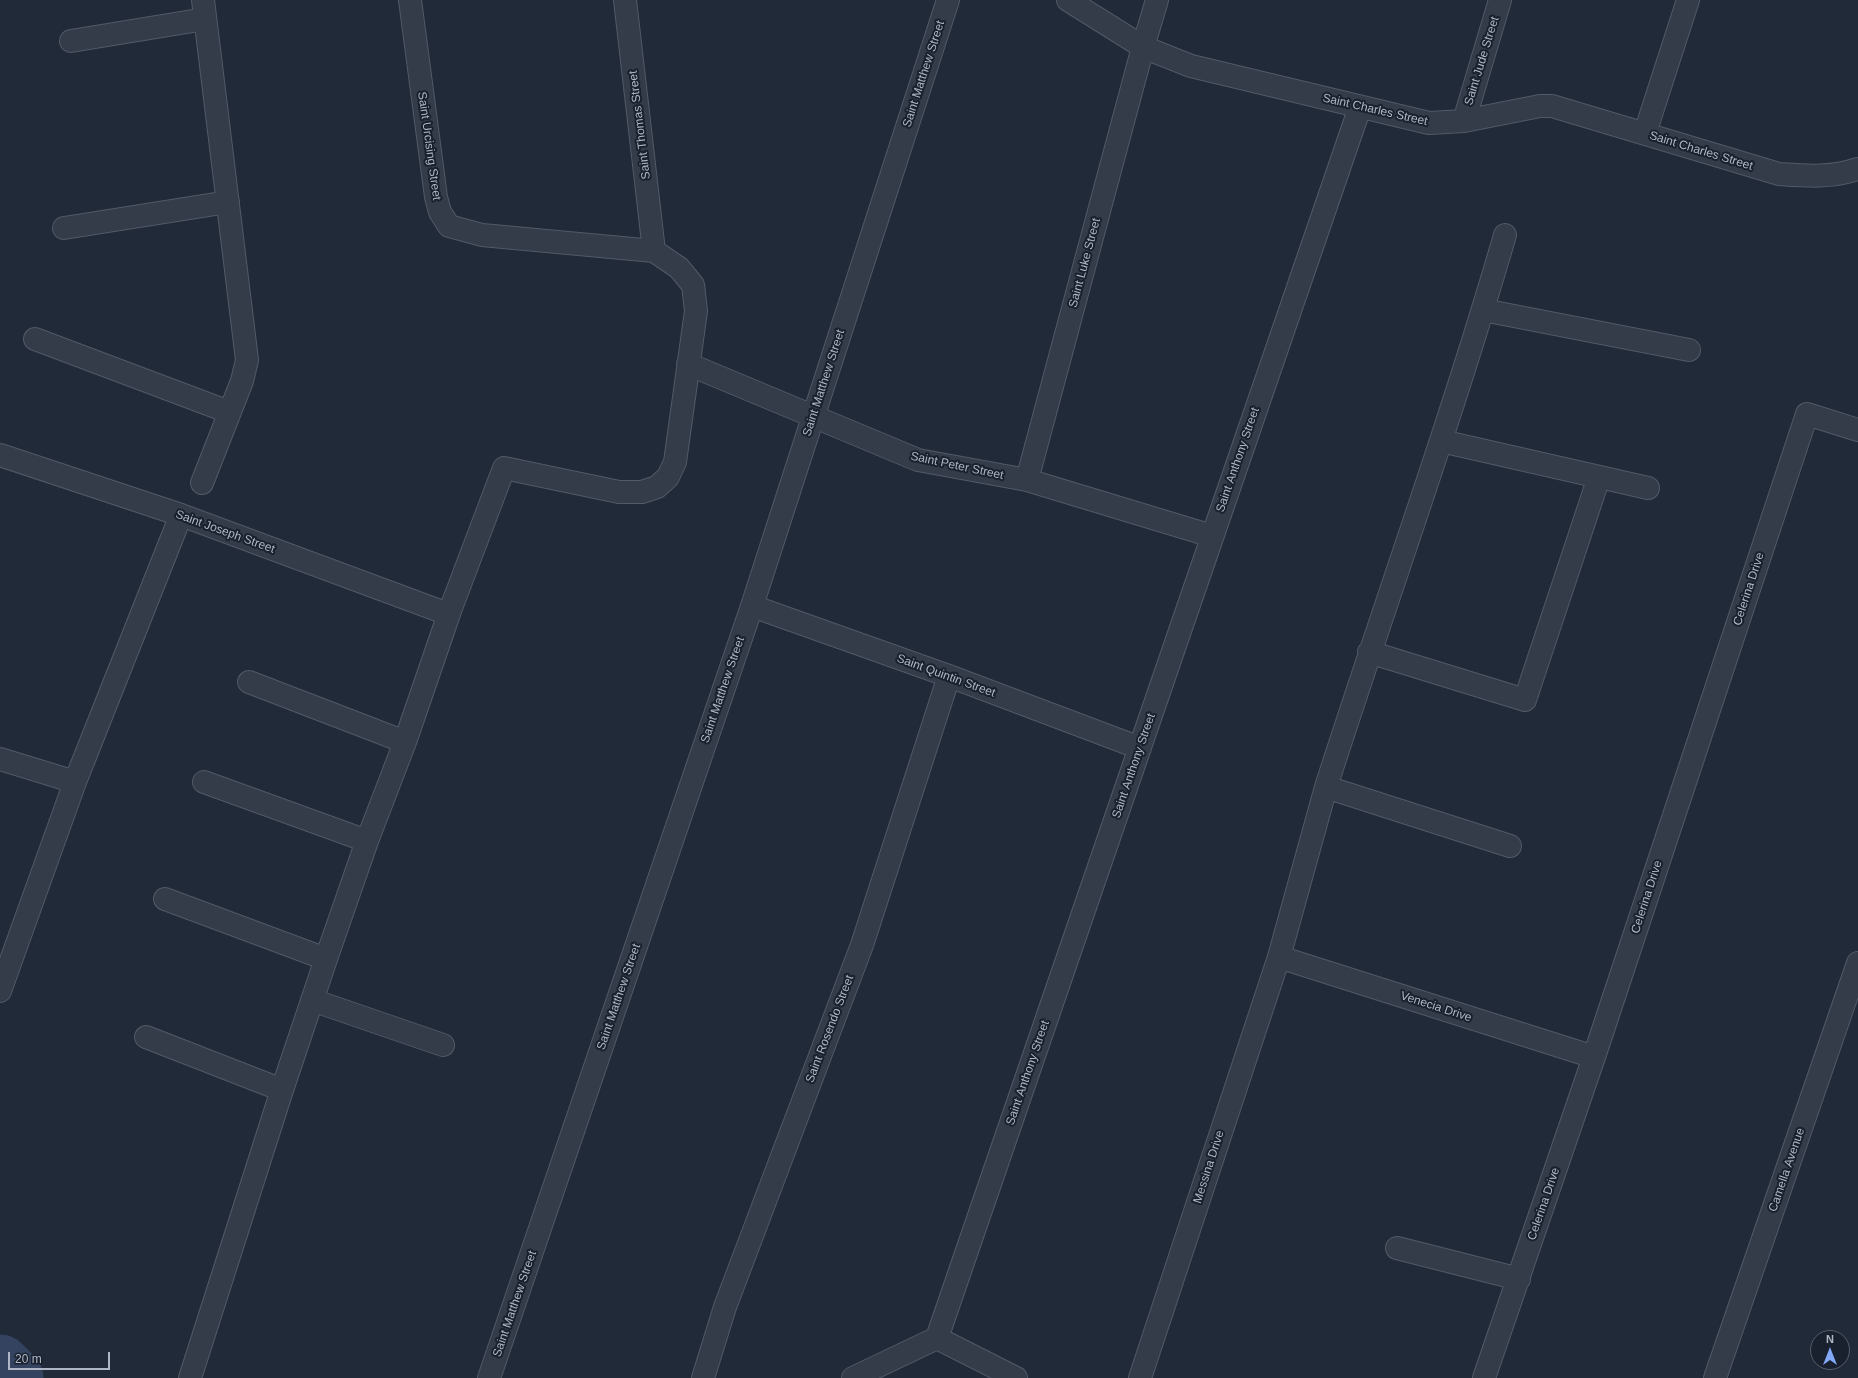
<!DOCTYPE html>
<html>
<head>
<meta charset="utf-8">
<style>
  body { margin:0 }
  #map { position:relative; width:1858px; height:1378px; overflow:hidden; background:#212a39; font-family:Helvetica,sans-serif }
  canvas { display:block }
  .north { position:absolute; left:1810px; top:1330px; width:40px; height:40px; box-sizing:border-box; background:#1a212e; border:1px solid #565d6b; border-radius:50%; rotate:0deg; font-size:11px; font-weight:700; line-height:16px; text-align:center; color:#afb6c6 }
  .north::after { content:''; display:block; margin:auto; width:14px; height:18px; background:#82a8f8; clip-path:polygon(50% 0,100% 100%,50% 72%,0 100%) }
  .scale { position:absolute; left:8px; top:1352px; width:102px; height:18px; box-sizing:border-box; border:2px solid #afb6c6; border-top:0; padding-left:5px; font-size:12px; line-height:14px; white-space:nowrap; color:#afb6c6; -webkit-text-stroke:3px #1a212e; paint-order:stroke }
</style>
</head>
<body>
<div id="map">
<canvas width="1858" height="1378"></canvas>
<div class="north">N</div>
<div class="scale">20 m</div>
</div>
<script>
const g = document.querySelector('canvas').getContext('2d');
g.lineJoin = 'round';
function stroke(path, color, width, dash) { g.strokeStyle = color; g.lineWidth = width; g.lineCap = dash ? 'butt' : 'round'; g.setLineDash(dash || []); g.stroke(path); }
function label(font, color, halo, rows, align = 'center') {
  g.font = font + ' Helvetica,sans-serif'; g.lineWidth = 4; g.setLineDash([]); g.textBaseline = 'middle'; g.strokeStyle = halo; g.fillStyle = color; for (const [text, x, y, turn = 0] of rows) {
    g.save(); g.translate(x, y); g.rotate((+turn || 0) * Math.PI / 180); g.textAlign = isNaN(turn) ? turn : align; if (halo) g.strokeText(text, 0, 0); g.fillText(text, 0, 0); g.restore();
  }
}
const river = new Path2D(`
  M0 1365 13 1378`);
const minor = new Path2D(`
  M625 0 654 251
  M1068 0 1143 47 1191 66 1429 123 1464 121 1540 106H1552L1779 174C1808 176 1830 178 1858 169
  M71 41 205 19
  M1464 121 1500 0
  M1645 133 1688 0
  M64 228 228 202
  M1505 235C1451 421 1385 603 1326 787L1510 846
  M1483 310 1689 350
  M35 339 229 412
  M688 364 918 460 1027 480 1212 536
  M1441 441 1648 488
  M0 455 181 515 448 614
  M1027 480 1143 47 1157 0
  M202 483 242 381 247 360 203 0
  M752 606 949 676 1140 748
  M1369 652 1525 700 1599 477
  M249 682 405 742
  M0 759 75 782
  M204 782 367 841
  M165 899 326 959
  M1279 957 1594 1057
  M0 991 75 782 181 515
  M312 1000 443 1045
  M146 1037 282 1090
  M1397 1248 1519 1279
  M937 1338 1016 1378
  M190 1378 282 1090 326 959 367 841 405 742 451 608 504 468 619 492H642L657 487 668 477 675 462 696 311 693 285 679 268 654 251 482 235 449 226 440 212 436 197 410 0
  M489 1378 752 606 948 0
  M703 1378 725 1307 862 945 949 676
  M853 1378 937 1338 1360 107
  M1140 1378 1279 957 1326 787
  M1484 1378 1594 1057 1807 414 1858 430
  M1715 1378 1858 963`);
const streetNames = [
  ["Saint Jude Street",1482,61,-73],
  ["Saint Matthew Street",924,74,-72],
  ["Saint Charles Street",1375,110,13],
  ["Saint Thomas Street",640,125,-97],
  ["Saint Urcising Street",429,146,82],
  ["Saint Charles Street",1701,151,17],
  ["Saint Luke Street",1085,263,-75],
  ["Saint Matthew Street",824,383,-72],
  ["Saint Anthony Street",1238,460,-71],
  ["Saint Peter Street",957,466,12],
  ["Saint Joseph Street",225,532,20],
  ["Celerina Drive",1749,589,-72],
  ["Saint Quintin Street",946,676,20],
  ["Saint Matthew Street",723,690,-71],
  ["Saint Anthony Street",1134,766,-71],
  ["Celerina Drive",1647,897,-72],
  ["Saint Matthew Street",619,997,-71],
  ["Venecia Drive",1436,1007,18],
  ["Saint Rosendo Street",830,1029,-69],
  ["Saint Anthony Street",1028,1073,-71],
  ["Messina Drive",1209,1167,-72],
  ["Camella Avenue",1787,1170,-71],
  ["Celerina Drive",1544,1204,-71],
  ["Saint Matthew Street",515,1304,-71]
];
stroke(river, '#344460', 61);
stroke(minor, '#525967', 24);
stroke(minor, '#343c49', 22);
label('12px', '#afb6c6', '#1a212e', streetNames);
</script>
</body>
</html>
